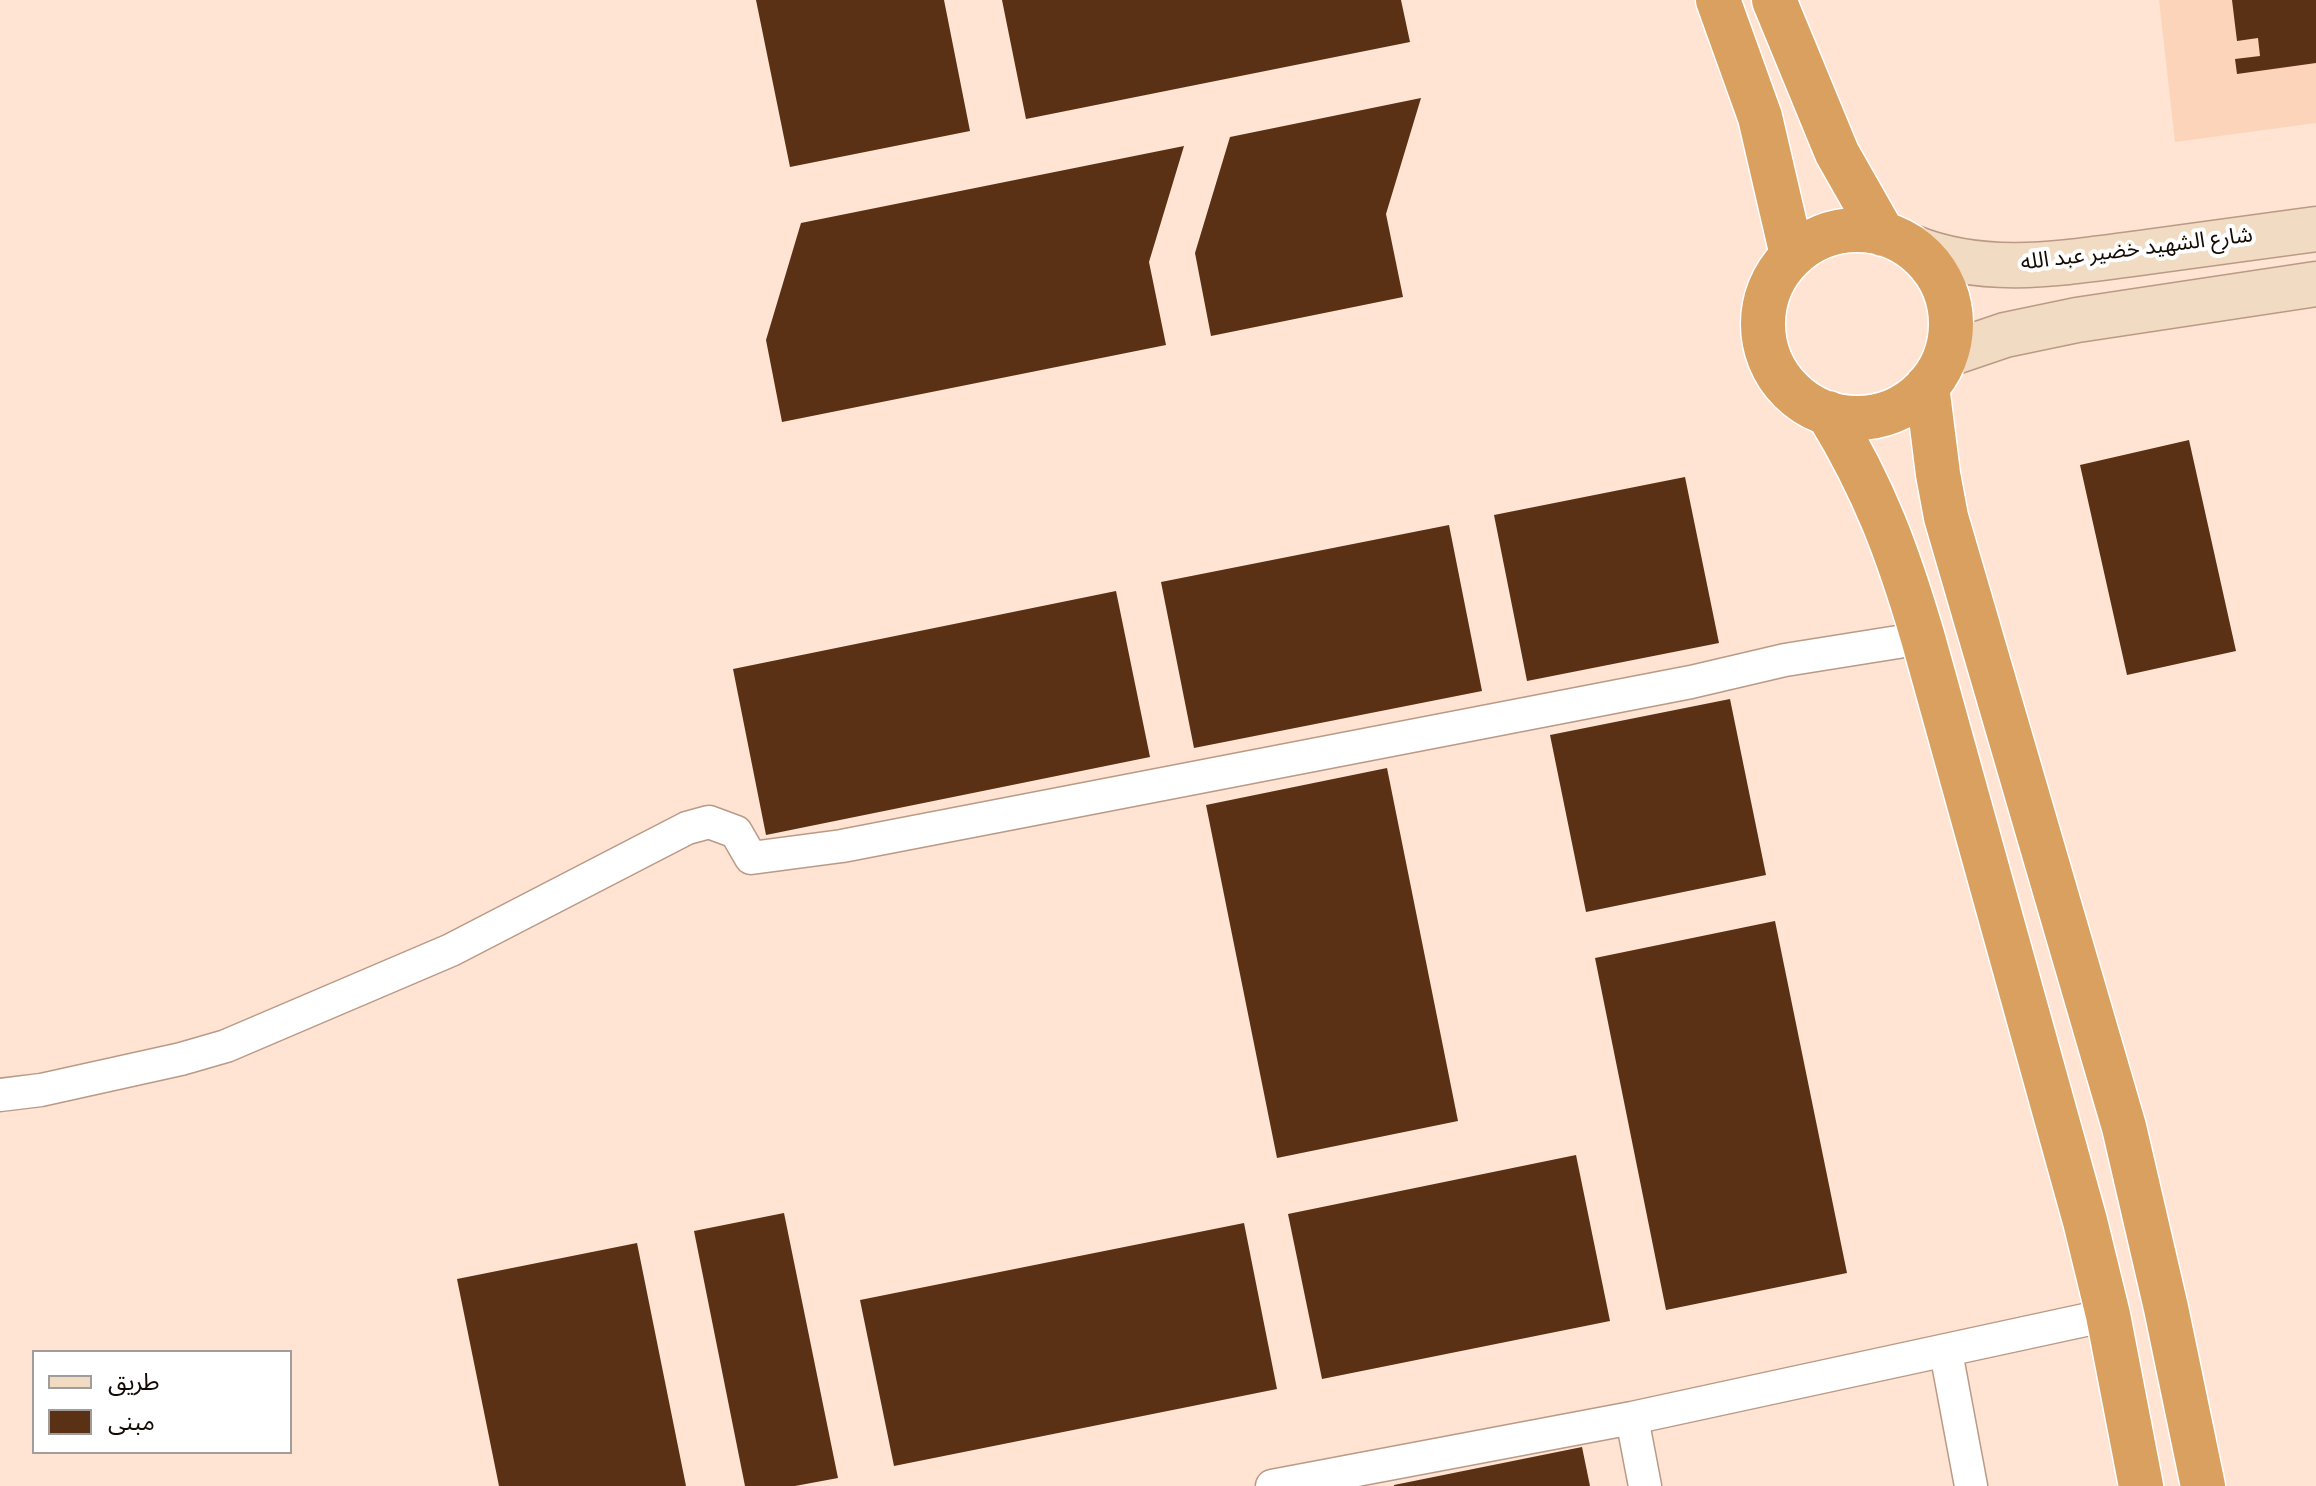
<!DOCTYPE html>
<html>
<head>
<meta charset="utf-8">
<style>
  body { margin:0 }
  #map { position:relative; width:2316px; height:1486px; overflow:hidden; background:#ffe3d3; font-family:Overpass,"Noto Sans Arabic",sans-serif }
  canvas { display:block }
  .legend { position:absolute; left:32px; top:1350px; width:260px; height:104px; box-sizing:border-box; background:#fff; border:2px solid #a19d9b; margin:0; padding:10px 14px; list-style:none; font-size:24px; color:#140a04 }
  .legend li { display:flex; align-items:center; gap:16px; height:40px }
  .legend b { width:40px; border:2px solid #a19d9b }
</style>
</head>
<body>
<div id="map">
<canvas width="2316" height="1486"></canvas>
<ul class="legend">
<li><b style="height:10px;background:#f1dcc3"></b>طريق</li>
<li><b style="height:22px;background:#5a3114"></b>مبنى</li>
</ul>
</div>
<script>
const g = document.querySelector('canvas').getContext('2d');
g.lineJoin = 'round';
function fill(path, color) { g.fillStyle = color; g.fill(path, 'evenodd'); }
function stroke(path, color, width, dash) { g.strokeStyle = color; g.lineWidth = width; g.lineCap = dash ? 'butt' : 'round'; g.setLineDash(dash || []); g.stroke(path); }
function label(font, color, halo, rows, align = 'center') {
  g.font = font + ' Overpass,"Noto Sans Arabic",sans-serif'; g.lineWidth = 8; g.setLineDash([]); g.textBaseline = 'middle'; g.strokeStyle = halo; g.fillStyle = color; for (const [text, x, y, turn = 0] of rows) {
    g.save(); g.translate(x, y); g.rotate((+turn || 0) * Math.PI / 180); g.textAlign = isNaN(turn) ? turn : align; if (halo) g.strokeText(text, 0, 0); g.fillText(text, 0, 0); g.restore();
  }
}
const built = new Path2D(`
  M2159 0H2316V123L2175 142Z`);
const building = new Path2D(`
  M756 0H944L970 131 790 167Z
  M1002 0H1401L1410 42 1026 119Z
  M2232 0H2316V63L2237 74 2235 59 2260 56 2258 38 2237 41Z
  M1421 98 1386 214 1403 297 1211 336 1195 253 1230 137Z
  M1184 146 1149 262 1166 345 782 422 766 340 801 223Z
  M2189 440 2236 651 2127 675 2080 465Z
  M1685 477 1719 643 1527 681 1494 515Z
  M1449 525 1482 691 1194 748 1161 582Z
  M1116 591 1150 757 766 835 733 669Z
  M1730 699 1766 875 1586 912 1550 735Z
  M1387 768 1458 1121 1277 1158 1206 805Z
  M1775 921 1847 1273 1666 1310 1595 958Z
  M1576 1155 1610 1321 1322 1379 1288 1214Z
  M784 1213 838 1478 795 1486H745L694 1231Z
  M1244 1223 1277 1389 894 1466 860 1300Z
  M637 1243 686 1486H499L457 1279Z
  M1582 1447 1590 1486H1394V1485Z`);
const minor = new Path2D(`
  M0 1095 41 1090 181 1059 226 1046 451 950 687 828 709 822 736 832 751 858 842 846 1691 682 1785 660 1923 638
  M1946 1352 1971 1486
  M1632 1418 1645 1486
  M1272 1486 1632 1418 2108 1315`);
const secondary = new Path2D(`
  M1912 247C1988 278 2068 262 2147 252 2203 244 2260 237 2316 229
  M1946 355 2005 335 2077 320 2316 284`);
const trunk = new Path2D(`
  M1718 0 1760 117 1792 255
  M1774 0 1837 153 1883 234
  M1763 324a94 94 0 1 1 188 0a94 94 0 1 1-188 0Z
  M1927 386 1938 474 1946 517 2124 1127 2166 1308 2203 1486
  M1828 413C1875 490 1898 553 1923 638L2085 1221 2108 1315 2141 1486`);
const streetNames = [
  ["شارع الشهيد خضير عبد الله",2137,251,-7]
];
fill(built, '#fcd4ba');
fill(building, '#5a3114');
stroke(minor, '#ba9a86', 35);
stroke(secondary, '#ba9a86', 47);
stroke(trunk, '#fff', 47);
stroke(minor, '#fff', 32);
stroke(secondary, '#f1dcc3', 44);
stroke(trunk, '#daa05f', 44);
label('22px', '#140a04', '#fff', streetNames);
</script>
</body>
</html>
